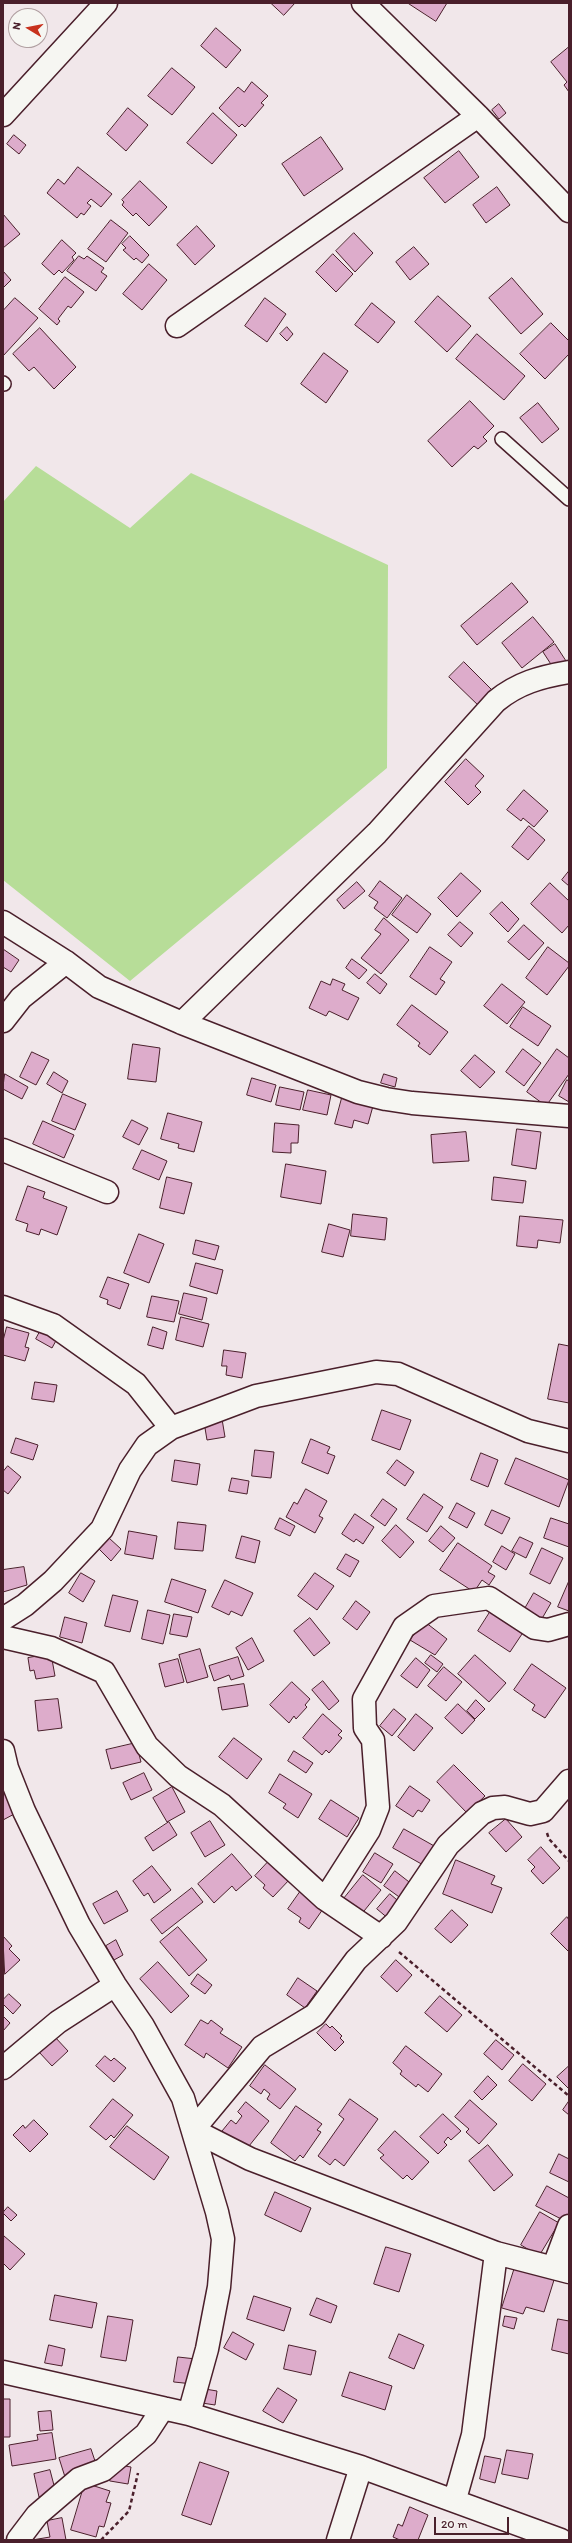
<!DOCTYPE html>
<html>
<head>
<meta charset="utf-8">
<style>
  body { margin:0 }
  #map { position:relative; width:572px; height:2543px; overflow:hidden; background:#f1e7ea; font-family:Itim,sans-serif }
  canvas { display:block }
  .frame { position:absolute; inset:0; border:4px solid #4a1f2b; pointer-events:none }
  .north { position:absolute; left:8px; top:8px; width:40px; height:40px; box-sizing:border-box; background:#f6f6f2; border:1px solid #b1a0a2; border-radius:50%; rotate:280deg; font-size:11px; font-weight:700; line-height:16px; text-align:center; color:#4a1f2b }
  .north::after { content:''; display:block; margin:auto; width:14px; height:18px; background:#c8321e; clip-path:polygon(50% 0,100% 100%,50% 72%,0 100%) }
  .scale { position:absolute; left:434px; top:2517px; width:75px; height:18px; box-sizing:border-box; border:2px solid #4a1f2b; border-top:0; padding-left:5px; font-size:12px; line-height:14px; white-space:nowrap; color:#4a1f2b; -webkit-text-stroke:3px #f6f6f2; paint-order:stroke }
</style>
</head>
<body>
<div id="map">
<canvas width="572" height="2543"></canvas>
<div class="frame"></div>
<div class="north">N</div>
<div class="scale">20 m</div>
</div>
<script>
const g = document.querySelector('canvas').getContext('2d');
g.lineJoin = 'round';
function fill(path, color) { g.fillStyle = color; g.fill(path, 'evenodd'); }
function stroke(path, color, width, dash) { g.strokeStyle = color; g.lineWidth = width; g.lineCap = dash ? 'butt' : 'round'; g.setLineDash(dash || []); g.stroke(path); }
const green = new Path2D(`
  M36 466 130 528 191 473 388 565 387 768 130 981 3 880V502Z`);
const building = new Path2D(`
  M271 3H295L284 15Z
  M408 3H447L436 21Z
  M216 28 241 50 226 68 201 46Z
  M569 47V92L564 85 567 82 551 62Z
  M172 68 195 87 172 115 148 96Z
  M252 82 268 96 261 103 264 105 245 127 242 124 239 127 219 108 238 87 244 92Z
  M499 104 506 113 499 119 492 110Z
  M128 108 148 125 126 151 107 134Z
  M213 113 237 135 212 164 187 143Z
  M14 135 26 145 19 154 7 144Z
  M321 137 343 169 304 196 282 164Z
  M459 151 479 177 445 203 424 178Z
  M78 167 112 194 101 207 91 199 87 203 91 206 84 215 81 213 77 218 47 193 58 179 64 184Z
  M140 181 167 207 149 226 136 213 133 216 122 205 124 202 122 200Z
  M497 187 510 205 486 223 473 205Z
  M3 214 20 234 3 248Z
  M111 220 128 233 106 262 88 249Z
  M197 226 215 246 195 265 177 245Z
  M354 233 373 253 355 272 336 251Z
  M130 236 149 255 142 263 136 258 134 260 123 250 126 248 122 244Z
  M62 240 76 253 72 257 74 260 62 273 59 270 54 275 42 264Z
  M414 247 429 264 410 280 396 262Z
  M333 254 353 274 336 292 316 272Z
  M79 256 84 259 87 256 104 268 101 272 107 276 96 291 67 271Z
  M149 264 167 280 142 310 123 294Z
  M3 271 11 280 3 288Z
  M65 277 84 292 71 308 68 306 58 319 60 321 57 325 39 309Z
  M512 278 543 314 521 334 489 298Z
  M438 296 471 326 447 352 415 322Z
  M15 298 38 318 3 356V311Z
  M265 298 286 314 267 342 245 326Z
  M372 303 395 322 378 343 355 325Z
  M551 323 569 341V354L545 379 520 354Z
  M287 327 293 334 287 341 280 334Z
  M40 328 76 367 54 389 34 367 29 371 13 354Z
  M477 334 525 376 504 400 456 359Z
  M324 353 348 371 326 403 301 384Z
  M470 401 494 426 483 437 487 441 478 449 474 446 452 467 428 441Z
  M538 403 559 429 542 443 520 418Z
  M512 583 528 602 477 645 461 626Z
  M533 617 554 642 522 668 502 643Z
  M555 644 568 664 556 672 543 652Z
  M464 662 495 693 481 708 449 677Z
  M466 759 484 776 475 786 481 792 468 805 445 782Z
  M524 790 548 811 534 827 523 818 521 821 507 810Z
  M529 826 545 840 528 860 512 847Z
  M569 871V886L562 880Z
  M461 873 481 891 457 917 438 898Z
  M380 881 402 898 387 918 374 908 378 902 369 896Z
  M357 882 365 891 344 909 337 900Z
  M550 883 569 901V925L562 933 531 904Z
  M407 895 431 914 417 933 392 915Z
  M502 902 519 919 508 932 490 914Z
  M384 918 409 940 381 974 361 958 381 934 375 930Z
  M460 922 473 933 461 947 448 935Z
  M524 925 544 943 529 960 508 942Z
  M430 947 452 962 440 979 445 982 436 995 410 977Z
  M548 947 569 963V966L547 995 526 978Z
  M3 949 19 960 11 972 3 967Z
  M352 959 367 970 359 979 346 968Z
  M375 974 387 984 380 994 367 983Z
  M333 979 345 984 342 990 359 998 348 1020 329 1011 326 1016 309 1008 321 981 330 985Z
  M502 984 525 1002 507 1024 484 1006Z
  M412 1005 448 1032 430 1055 418 1046 420 1043 397 1025Z
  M523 1007 551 1026 538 1046 510 1027Z
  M133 1044 160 1048 156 1082 128 1079Z
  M523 1049 541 1063 524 1086 506 1072Z
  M557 1049 569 1058V1074L546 1106 527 1092Z
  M32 1052 49 1060 36 1085 20 1077Z
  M475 1055 495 1072 480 1088 461 1071Z
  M54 1072 68 1081 62 1093 47 1084Z
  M5 1074 28 1087 22 1099 3 1089Z
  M384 1074 397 1078 395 1087 381 1083Z
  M252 1078 276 1085 271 1102 247 1095Z
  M567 1080 569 1081V1102L559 1096Z
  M280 1087 304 1092 300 1110 276 1105Z
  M308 1090 331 1095 327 1115 303 1110Z
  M63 1094 86 1104 75 1130 52 1121Z
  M342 1098 373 1106 368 1124 354 1120 352 1128 335 1124Z
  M168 1113 202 1122 194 1152 178 1148 179 1144 161 1139Z
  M132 1120 148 1128 139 1145 123 1137Z
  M43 1121 74 1135 64 1158 33 1144Z
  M275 1123 299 1125 298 1143H291V1153L273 1152Z
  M517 1129 541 1132 536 1169 512 1165Z
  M466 1132 469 1161 433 1163 431 1135Z
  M142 1150 167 1161 159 1180 133 1169Z
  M286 1164 326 1171 321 1204 281 1197Z
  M167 1177 192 1183 184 1214 160 1208Z
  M494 1177 526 1181 523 1203 492 1200Z
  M28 1186 45 1192 43 1198 67 1207 57 1235 41 1229 39 1235 26 1231 28 1224 16 1220Z
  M353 1214 387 1218 385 1240 351 1236Z
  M520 1216 563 1220 560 1243 538 1240 537 1248 517 1246Z
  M329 1224 350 1230 343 1257 322 1252Z
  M139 1234 164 1244 149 1283 124 1273Z
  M196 1240 219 1246 215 1260 193 1254Z
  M196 1263 223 1270 217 1294 190 1286Z
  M108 1277 129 1284 120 1309 107 1304 108 1300 100 1297Z
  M184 1293 207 1298 202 1320 179 1314Z
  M152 1296 179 1301 174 1322 147 1317Z
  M181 1317 209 1324 203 1347 176 1340Z
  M43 1326 59 1335 52 1348 36 1339Z
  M7 1327 29 1333 25 1347 29 1348 25 1361 3 1355V1341Z
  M153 1327 167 1332 163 1349 148 1345Z
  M559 1344 569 1346V1403L548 1399Z
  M224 1350 246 1353 242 1378 226 1375 227 1366H222Z
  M35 1382 57 1385 54 1402 32 1399Z
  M382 1410 411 1420 400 1450 372 1440Z
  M222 1419 225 1437 207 1440 204 1422Z
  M16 1438 38 1445 33 1460 11 1453Z
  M311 1439 330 1447 327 1453 335 1456 328 1474 302 1463Z
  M255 1450 274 1452 271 1478 252 1476Z
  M481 1453 498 1460 488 1487 471 1480Z
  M516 1458 569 1480 559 1507 505 1484Z
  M175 1460 200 1464 197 1485 172 1481Z
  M397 1460 414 1472 405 1486 387 1473Z
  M8 1466 21 1477 8 1494 3 1490V1472Z
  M232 1478 249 1481 247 1494 229 1491Z
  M306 1489 327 1501 319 1516 323 1518 315 1533 286 1517 294 1502 297 1504Z
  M424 1494 443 1507 427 1532 407 1519Z
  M383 1499 397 1509 385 1526 371 1516Z
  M457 1503 475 1513 467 1528 449 1518Z
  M492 1510 510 1518 502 1534 485 1525Z
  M355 1514 374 1527 363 1544 356 1539 354 1542 342 1534Z
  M280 1518 295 1526 290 1536 275 1529Z
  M551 1518 569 1524V1547L544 1538Z
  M178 1522 206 1525 203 1551 175 1549Z
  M396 1525 414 1542 400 1558 382 1541Z
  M441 1526 455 1538 443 1552 429 1541Z
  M129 1531 157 1536 153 1559 125 1554Z
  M242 1536 260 1541 255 1563 236 1558Z
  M520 1537 533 1543 526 1558 512 1551Z
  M109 1538 121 1549 111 1561 99 1549Z
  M458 1543 492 1566 488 1572 495 1576 489 1585 482 1580 474 1592 440 1570Z
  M502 1546 515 1554 506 1570 493 1562Z
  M542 1548 563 1558 550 1584 530 1574Z
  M346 1554 359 1561 350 1577 337 1569Z
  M24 1567 27 1585 3 1592V1570Z
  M81 1573 95 1581 83 1602 69 1593Z
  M315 1573 334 1586 317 1610 298 1596Z
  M172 1579 206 1590 198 1613 165 1602Z
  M225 1580 253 1593 242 1616 231 1611 229 1615 212 1607Z
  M569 1581V1611L558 1607Z
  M534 1593 551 1603 540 1622 523 1612Z
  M113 1595 138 1601 130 1632 105 1626Z
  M356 1601 370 1612 357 1630 343 1619Z
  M492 1609 524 1631 510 1652 478 1631Z
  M148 1610 170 1615 163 1644 142 1639Z
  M174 1614 192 1617 187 1637 170 1634Z
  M65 1617 87 1623 82 1643 60 1637Z
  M310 1618 330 1643 314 1656 294 1631Z
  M425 1622 447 1639 435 1655 410 1640Z
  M252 1638 264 1661 248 1670 236 1648Z
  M200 1649 208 1677 187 1683 179 1655Z
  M51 1654 55 1676 36 1679 34 1670 30 1671 28 1658Z
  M431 1655 443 1664 437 1672 425 1663Z
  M475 1655 506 1683 489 1702 458 1674Z
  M238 1657 244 1676 231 1680 229 1675 214 1681 209 1666Z
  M416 1658 430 1670 417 1688 401 1676Z
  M178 1659 184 1682 165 1687 159 1664Z
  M532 1664 566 1688 545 1718 532 1710 535 1705 514 1690Z
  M444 1667 462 1682 446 1701 428 1686Z
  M323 1681 339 1701 329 1710 312 1690Z
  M292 1682 310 1699 305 1705 307 1707 296 1719 294 1716 289 1723 270 1705Z
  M244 1684 248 1706 222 1710 218 1688Z
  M58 1699 62 1728 38 1731 35 1701Z
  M476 1700 485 1709 475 1719 467 1711Z
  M458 1704 475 1720 462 1734 445 1718Z
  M394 1709 406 1719 392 1736 380 1726Z
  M323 1714 342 1731 338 1735 342 1738 329 1753 326 1750 322 1755 303 1738Z
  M416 1714 433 1728 414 1751 398 1737Z
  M234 1738 262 1759 247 1779 219 1757Z
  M136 1743 141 1762 111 1769 106 1750Z
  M294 1751 313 1763 306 1773 288 1761Z
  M454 1765 485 1796 467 1813 437 1782Z
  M144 1773 152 1790 131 1800 123 1783Z
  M280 1774 312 1794 298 1818 283 1808 286 1804 269 1793Z
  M410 1786 430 1800 422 1812 418 1810 413 1817 396 1806Z
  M172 1787 185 1812 167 1822 153 1798Z
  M5 1788 18 1812 3 1820V1789Z
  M331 1800 359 1818 347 1837 319 1819Z
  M506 1819 522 1837 506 1852 489 1833Z
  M210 1821 225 1845 205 1857 191 1833Z
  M169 1822 177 1835 153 1851 145 1838Z
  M404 1829 436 1847 425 1866 393 1848Z
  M541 1847 560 1868 543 1884 531 1871 535 1867 528 1860Z
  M375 1853 393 1864 381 1883 363 1872Z
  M232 1854 252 1877 236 1891 232 1886 214 1903 198 1884Z
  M456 1860 495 1876 491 1884 502 1888 492 1913 443 1894Z
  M269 1861 290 1879 273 1897 263 1888 265 1885 255 1876Z
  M152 1866 171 1890 154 1903 148 1893 144 1896 133 1881Z
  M395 1871 413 1885 402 1899 384 1886Z
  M363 1875 381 1890 360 1916 342 1901Z
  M192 1888 203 1902 162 1934 151 1920Z
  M117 1891 128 1911 104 1924 93 1904Z
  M300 1892 323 1909 309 1929 299 1922 301 1918 288 1909Z
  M390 1894 403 1905 390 1920 377 1909Z
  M452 1910 468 1925 451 1943 435 1929Z
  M567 1917 569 1920V1952L551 1934Z
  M178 1927 207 1960 189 1976 160 1942Z
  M3 1936 12 1946 9 1949 20 1960 5 1974Z
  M116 1940 123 1955 114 1960 106 1946Z
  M396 1960 412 1975 397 1992 381 1977Z
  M158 1962 189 1996 171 2013 140 1979Z
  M198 1974 212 1985 205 1994 191 1984Z
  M298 1978 317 1991 305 2008 287 1995Z
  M9 1994 21 2005 13 2014 3 2004V2000Z
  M440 1996 462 2015 447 2032 425 2013Z
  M3 2016 10 2023 3 2031Z
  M201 2020 208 2024 211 2020 223 2029 220 2033 242 2047 228 2068 206 2053 204 2058 185 2045Z
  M326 2024 330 2028 332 2026 342 2036 340 2038 344 2042 335 2051 317 2033Z
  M54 2036 68 2051 52 2066 39 2052Z
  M496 2040 514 2055 502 2070 484 2054Z
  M406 2046 442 2074 428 2092 418 2084 416 2087 400 2074 402 2071 393 2063Z
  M105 2056 111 2061 114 2058 126 2068 114 2082 96 2066Z
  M523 2064 546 2084 532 2101 509 2081Z
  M265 2065 296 2089 280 2109 267 2099 270 2094 264 2089 261 2094 250 2086Z
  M569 2066V2089L557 2077Z
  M488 2076 497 2085 482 2100 474 2092Z
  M113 2099 133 2115 114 2138 111 2135 106 2140 90 2127Z
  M350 2099 378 2119 344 2166 335 2159 330 2165 318 2156 344 2119 339 2115Z
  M470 2100 497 2124 479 2144 466 2132 469 2129 455 2117Z
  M569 2101V2115L563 2110Z
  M246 2102 269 2121 245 2151 222 2131 231 2120 236 2124 242 2116 238 2112Z
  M296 2106 322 2124 317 2130 321 2132 303 2158 300 2155 295 2161 271 2143Z
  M443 2114 461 2131 451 2140 448 2137 444 2142 447 2145 438 2154 420 2137Z
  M34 2120 48 2134 30 2152 13 2135 23 2125 25 2128Z
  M127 2126 169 2157 154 2180 110 2147Z
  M395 2131 429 2162 412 2180 407 2175 403 2179 380 2158 384 2155 378 2150Z
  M488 2145 513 2175 494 2191 469 2161Z
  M559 2154 569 2159V2182L550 2173Z
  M547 2186 569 2198V2214L565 2221 536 2206Z
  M275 2192 311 2208 301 2232 265 2215Z
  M8 2207 17 2215 11 2221 3 2213Z
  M540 2212 559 2223 539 2256 521 2245Z
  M4 2236 25 2254 10 2270 3 2263Z
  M386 2247 411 2254 399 2292 374 2284Z
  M515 2267 554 2280 544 2312 526 2307 523 2314 502 2308Z
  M55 2295 97 2303 92 2328 50 2320Z
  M254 2296 291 2308 284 2331 247 2319Z
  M317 2298 337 2306 331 2323 310 2315Z
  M108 2316 133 2320 126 2361 101 2357Z
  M505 2316 517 2318 514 2329 503 2326Z
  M558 2319 569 2321V2354L552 2350Z
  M233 2332 254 2344 246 2360 224 2348Z
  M399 2334 424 2345 414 2369 389 2358Z
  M49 2345 65 2349 62 2366 45 2363Z
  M289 2345 316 2351 311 2375 284 2369Z
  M178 2357 196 2359 193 2384 174 2382Z
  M350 2372 392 2386 385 2410 342 2396Z
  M278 2388 297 2400 283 2423 263 2411Z
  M205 2389 217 2391 215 2405 202 2403Z
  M3 2399H10V2437H3Z
  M51 2411 53 2430 40 2431 38 2412Z
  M52 2433 56 2459 12 2466 9 2445 38 2440 37 2435Z
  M91 2449 97 2467 65 2477 59 2458Z
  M507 2450 533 2454 528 2479 502 2474Z
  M485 2456 501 2459 495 2483 480 2479Z
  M200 2462 229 2472 211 2525 182 2515Z
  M113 2464 131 2467 128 2484 110 2481Z
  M50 2470 56 2493 39 2497 34 2474Z
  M85 2483 110 2491 106 2502 111 2503 104 2527 99 2526 96 2537 71 2530Z
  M410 2507 428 2515 418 2540H400L393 2537 398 2524 402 2526Z
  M62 2518 66 2540H32L50 2537 47 2521Z`);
const path = new Path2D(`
  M547 1833 549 1839 569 1861
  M399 1952 569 2096
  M101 2540 129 2511 138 2473`);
const service = new Path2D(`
  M3 383 4 384
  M502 439 569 499`);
const minor = new Path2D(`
  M363 3 478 116 569 211
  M177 326 478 116
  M3 922 66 962 99 987 182 1023 358 1092 386 1099 412 1103 569 1116
  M3 1021 21 998 66 962
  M182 1023 377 833 496 701C518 683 540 677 569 672
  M3 1150 107 1192
  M3 1307 53 1325 136 1384 171 1428
  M3 1619 25 1605 53 1581 102 1529 130 1470 147 1445 171 1428 256 1396 376 1372 398 1374 528 1431 569 1441
  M3 1637 51 1648 104 1672 147 1746 178 1776 222 1805 325 1899 381 1937
  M3 1751 7 1768 24 1811 79 1925 115 1985 143 2026 183 2098 217 2212 223 2239 219 2287 207 2349 189 2414
  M569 1781 543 1811 530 1814 505 1807 493 1808 482 1813 466 1828 448 1845 396 1922 356 1960 315 2015 262 2047 193 2130 250 2159 496 2253 569 2272
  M325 1899 369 1830 378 1807 373 1740 365 1728 364 1699 404 1627 434 1606 489 1598 535 1628 548 1630 569 1624
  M3 2068 58 2022 115 1985
  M554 2266 569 2226
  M3 2372 189 2414 361 2467 561 2540
  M455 2499 473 2435 496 2253
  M18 2540 37 2515 79 2479 103 2470 146 2434 163 2408
  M338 2540 361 2467`);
const tertiary = new Path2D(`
  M3 115 106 3`);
fill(green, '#b7dd98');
fill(building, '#ddaccb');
stroke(building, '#4a1f2b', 1);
stroke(service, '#4a1f2b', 16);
stroke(minor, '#4a1f2b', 25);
stroke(tertiary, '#4a1f2b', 25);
stroke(path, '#4a1f2b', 2.5, [4, 3]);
stroke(service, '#f6f6f2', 13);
stroke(minor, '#f6f6f2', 22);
stroke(tertiary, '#f6f6f2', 22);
</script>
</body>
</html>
